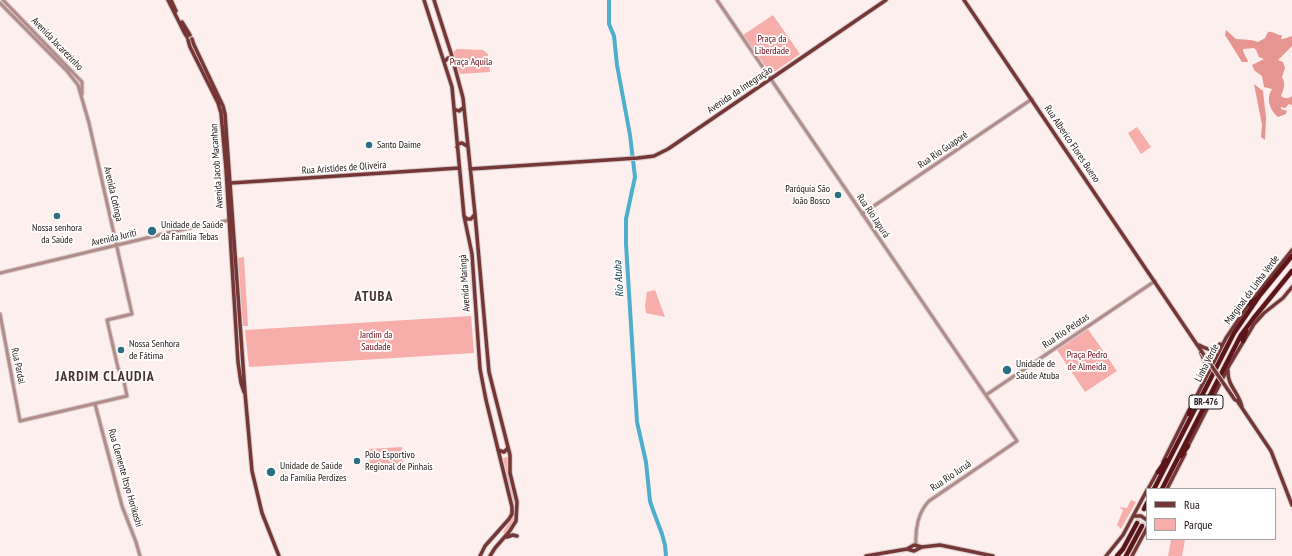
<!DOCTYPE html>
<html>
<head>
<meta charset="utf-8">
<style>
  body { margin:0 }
  #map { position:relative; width:1292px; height:556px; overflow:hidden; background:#fcefee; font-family:"PT Sans Narrow",sans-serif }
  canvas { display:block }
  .legend { position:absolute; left:1146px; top:488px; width:130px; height:52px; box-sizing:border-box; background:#fff; border:1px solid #a5a1a0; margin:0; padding:5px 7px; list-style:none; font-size:12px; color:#1e1312 }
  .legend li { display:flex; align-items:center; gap:8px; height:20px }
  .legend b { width:20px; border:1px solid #a5a1a0 }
</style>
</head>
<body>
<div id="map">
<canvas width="1292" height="556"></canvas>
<ul class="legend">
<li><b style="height:5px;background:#743736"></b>Rua</li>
<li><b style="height:11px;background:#f7ada9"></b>Parque</li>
</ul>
</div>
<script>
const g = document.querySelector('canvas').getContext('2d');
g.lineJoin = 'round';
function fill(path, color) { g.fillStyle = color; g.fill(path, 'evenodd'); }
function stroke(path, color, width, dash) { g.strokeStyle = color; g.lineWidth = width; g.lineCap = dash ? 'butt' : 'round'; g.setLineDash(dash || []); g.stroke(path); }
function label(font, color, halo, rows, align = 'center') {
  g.font = font + ' "PT Sans Narrow",sans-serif'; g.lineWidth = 3.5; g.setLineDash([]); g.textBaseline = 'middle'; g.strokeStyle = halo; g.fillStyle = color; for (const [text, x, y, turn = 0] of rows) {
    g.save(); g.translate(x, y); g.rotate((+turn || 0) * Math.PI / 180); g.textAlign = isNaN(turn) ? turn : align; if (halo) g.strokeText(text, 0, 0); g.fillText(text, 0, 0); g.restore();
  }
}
const green = new Path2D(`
  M773 15 800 54 771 74 743 35Z
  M457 49 483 50 488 54 490 72 460 74 453 52Z
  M1137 127 1151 147 1141 154 1128 133Z
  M244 257 248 326H243L238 258Z
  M655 290 665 317 646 313 645 306 647 292Z
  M471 316 474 353 249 367 245 330Z
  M1088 329 1117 371 1085 392 1057 350Z
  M402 447 403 467 370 470 369 449Z
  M508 457C512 475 520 508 512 525 511 529 508 532 505 535L503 532C509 523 514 517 514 507L503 458Z
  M1131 500 1136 502 1121 529 1117 525 1123 510 1119 507 1127 508Z
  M1170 539H1185L1182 556H1168L1171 540Z`);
const forest = new Path2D(`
  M1226 30 1236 39 1251 40 1258 42 1265 38 1268 32C1274 31 1277 36 1282 35L1281 39H1283L1292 36V46L1278 60 1283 62 1285 68 1282 77C1286 85 1284 88 1281 96 1285 99 1288 99 1292 96V105L1289 104 1285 108 1281 107V109L1287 111 1286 114 1278 117C1269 109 1266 99 1272 89L1264 87 1262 76 1255 71 1252 65 1264 59 1259 57 1256 50 1254 48 1243 49C1243 54 1247 57 1248 62H1242L1225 35Z
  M1254 84 1263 91 1266 118 1265 140 1261 137 1262 125Z`);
const river = new Path2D(`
  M609 0V24L614 36 617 65 630 135 635 177 626 219V244L637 422 646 462 650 501 653 510 662 534 665 545 666 556`);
const highwayTunnel = new Path2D(`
  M1137 523 1144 509
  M1142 526 1147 517`);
const minor = new Path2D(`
  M3 0 82 82V94
  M717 0 1017 441 929 501C918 512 915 530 916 545
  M0 3 67 71 78 85 89 123 132 314 107 320 118 368 123 377 127 396 20 421 0 314
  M862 214 1032 99
  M0 273 180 230 230 220
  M986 395 1155 281
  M95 404 122 506 136 542 140 556`);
const major = new Path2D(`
  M168 0 184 32 187 37
  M171 0 176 11
  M424 0 452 87 464 216 472 254 480 369 486 400 512 507V514L509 519 485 546 480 556
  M434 0 451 53 463 98 475 214 489 372 510 455V473L517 502 516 521 509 532 495 548 490 556
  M964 0 1202 352
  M182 22 190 35
  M192 39 194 45 223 106 225 114 245 393 252 471 262 513 279 556
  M188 40 190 47 218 103 221 113 226 169 238 362 241 383 244 392
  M444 62 448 58H451L453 61
  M454 109 459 111 463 108
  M457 147 458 144 462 143 467 146
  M470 169 638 158 654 156 668 149 886 0
  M231 183 459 168
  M465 217 467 219H471L475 214
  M1199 345C1208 350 1213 352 1220 344
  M1201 353 1205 362 1204 376
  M1228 371C1227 385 1239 393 1242 407
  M1236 399 1271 451 1292 505
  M1192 405 1226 338 1249 304 1292 250
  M1187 448 1230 364 1254 324 1264 313 1283 298 1292 287
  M498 450 504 452 508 448
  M1163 462 1189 410
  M1148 489 1158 471
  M1167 489 1185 454
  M1134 516H1141L1147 520
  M507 537 513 535 517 536
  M907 549 914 545 922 547
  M866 556 907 549 914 551 922 547 940 545 993 556
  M1106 556 1123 535 1147 490
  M1132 556 1147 528`);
const highway = new Path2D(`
  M1249 304 1256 299
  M1243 341 1246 331
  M1189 414 1192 404
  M1181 456 1188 446
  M1158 472 1166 460
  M1154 489 1234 333 1260 295 1292 256
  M1162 489 1241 335 1253 319 1292 271
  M1144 509 1147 503
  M1117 556 1123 549 1137 523
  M1126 556 1142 526`);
const majorBridge = new Path2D(`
  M1202 352 1235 400`);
const markers = [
  [369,145,4,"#2e6e82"],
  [838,195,4,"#2e6e82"],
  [57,216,4,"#2e6e82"],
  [152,231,5,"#2e6e82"],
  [121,350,4,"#2e6e82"],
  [1007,370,5,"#2e6e82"],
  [357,461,4,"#2e6e82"],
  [271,472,5,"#2e6e82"]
];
const shields = [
  [1206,402,34]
];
const shieldNames = [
  ["BR-476",1206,402]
];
const parkNames = [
  ["Praça da",772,39],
  ["Liberdade",772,51],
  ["Praça Aquila",471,62],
  ["Jardim da",376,335],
  ["Saudade",376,347],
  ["Praça Pedro",1087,355],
  ["de Almeida",1087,367]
];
const streetNames = [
  ["Avenida Jacarezinho",57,44,46],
  ["Avenida da Integração",740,90,-34],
  ["Rua Alberico Flores Bueno",1072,144,56],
  ["Rua Rio Guaporé",943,150,-34],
  ["Avenida Jacob Macanhan",217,166,-94],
  ["Rua Aristides de Oliveira",344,168,-4],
  ["Avenida Cotinga",113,194,77],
  ["Rua Rio Japurá",873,216,56],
  ["Avenida Juriti",114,238,-13],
  ["Avenida Maringá",465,283,-94],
  ["Marginal da Linha Verde",1252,290,-53],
  ["Rua Rio Pelotas",1066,331,-34],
  ["Linha Verde",1207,363,-63],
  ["Rua Pardal",18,366,78],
  ["Rua Rio Juruá",951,476,-34],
  ["Rua Clemente Itsyo Horikoshi",125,478,74]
];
const poiNames = [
  ["Santo Daime",377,145],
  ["Paróquia São",830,189,"right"],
  ["João Bosco",830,201,"right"],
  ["Unidade de Saúde",161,225],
  ["da Família Tebas",161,237],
  ["Nossa senhora",57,228,"center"],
  ["da Saúde",57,240,"center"],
  ["Nossa Senhora",129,344],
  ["de Fátima",129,356],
  ["Unidade de",1016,364],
  ["Saúde Atuba",1016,376],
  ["Polo Esportivo",365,455],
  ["Regional de Pinhais",365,467],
  ["Unidade de Saúde",280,466],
  ["da Família Perdizes",280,478]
];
const waterNames = [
  ["Rio Atuba",619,279,-94]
];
const districtNames = [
  ["ATUBA",374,297],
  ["JARDIM CLAUDIA",105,377]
];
fill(green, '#f7ada9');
fill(forest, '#e79590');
stroke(river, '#4dafcd', 4);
stroke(highwayTunnel, '#dbcecd', 4.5, [4.5, 2]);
stroke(minor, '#d8cccb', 5);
stroke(major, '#d8cccb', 5.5);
stroke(highway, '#d8cccb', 6);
stroke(minor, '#b18c89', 3);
stroke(major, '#743736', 3.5);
stroke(highway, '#5c1619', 4.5);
stroke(majorBridge, '#d8cccb', 5.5, []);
stroke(majorBridge, '#743736', 3.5);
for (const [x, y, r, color] of markers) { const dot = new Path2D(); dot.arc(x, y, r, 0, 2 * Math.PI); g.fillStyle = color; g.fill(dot); stroke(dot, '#fff', 1.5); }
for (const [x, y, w] of shields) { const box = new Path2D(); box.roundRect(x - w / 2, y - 7, w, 14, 3); g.fillStyle = '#fff'; g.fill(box); stroke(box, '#1e1312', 1); }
label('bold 9px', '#1e1312', null, shieldNames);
label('10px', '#6b0613', '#fff', parkNames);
label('10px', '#1e1312', '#fff', streetNames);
label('10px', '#1e1312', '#fff', poiNames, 'left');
label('italic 11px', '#0c3946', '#fff', waterNames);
g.letterSpacing = '1px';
label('bold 14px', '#49312f', '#fff', districtNames);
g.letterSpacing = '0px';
</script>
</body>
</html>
